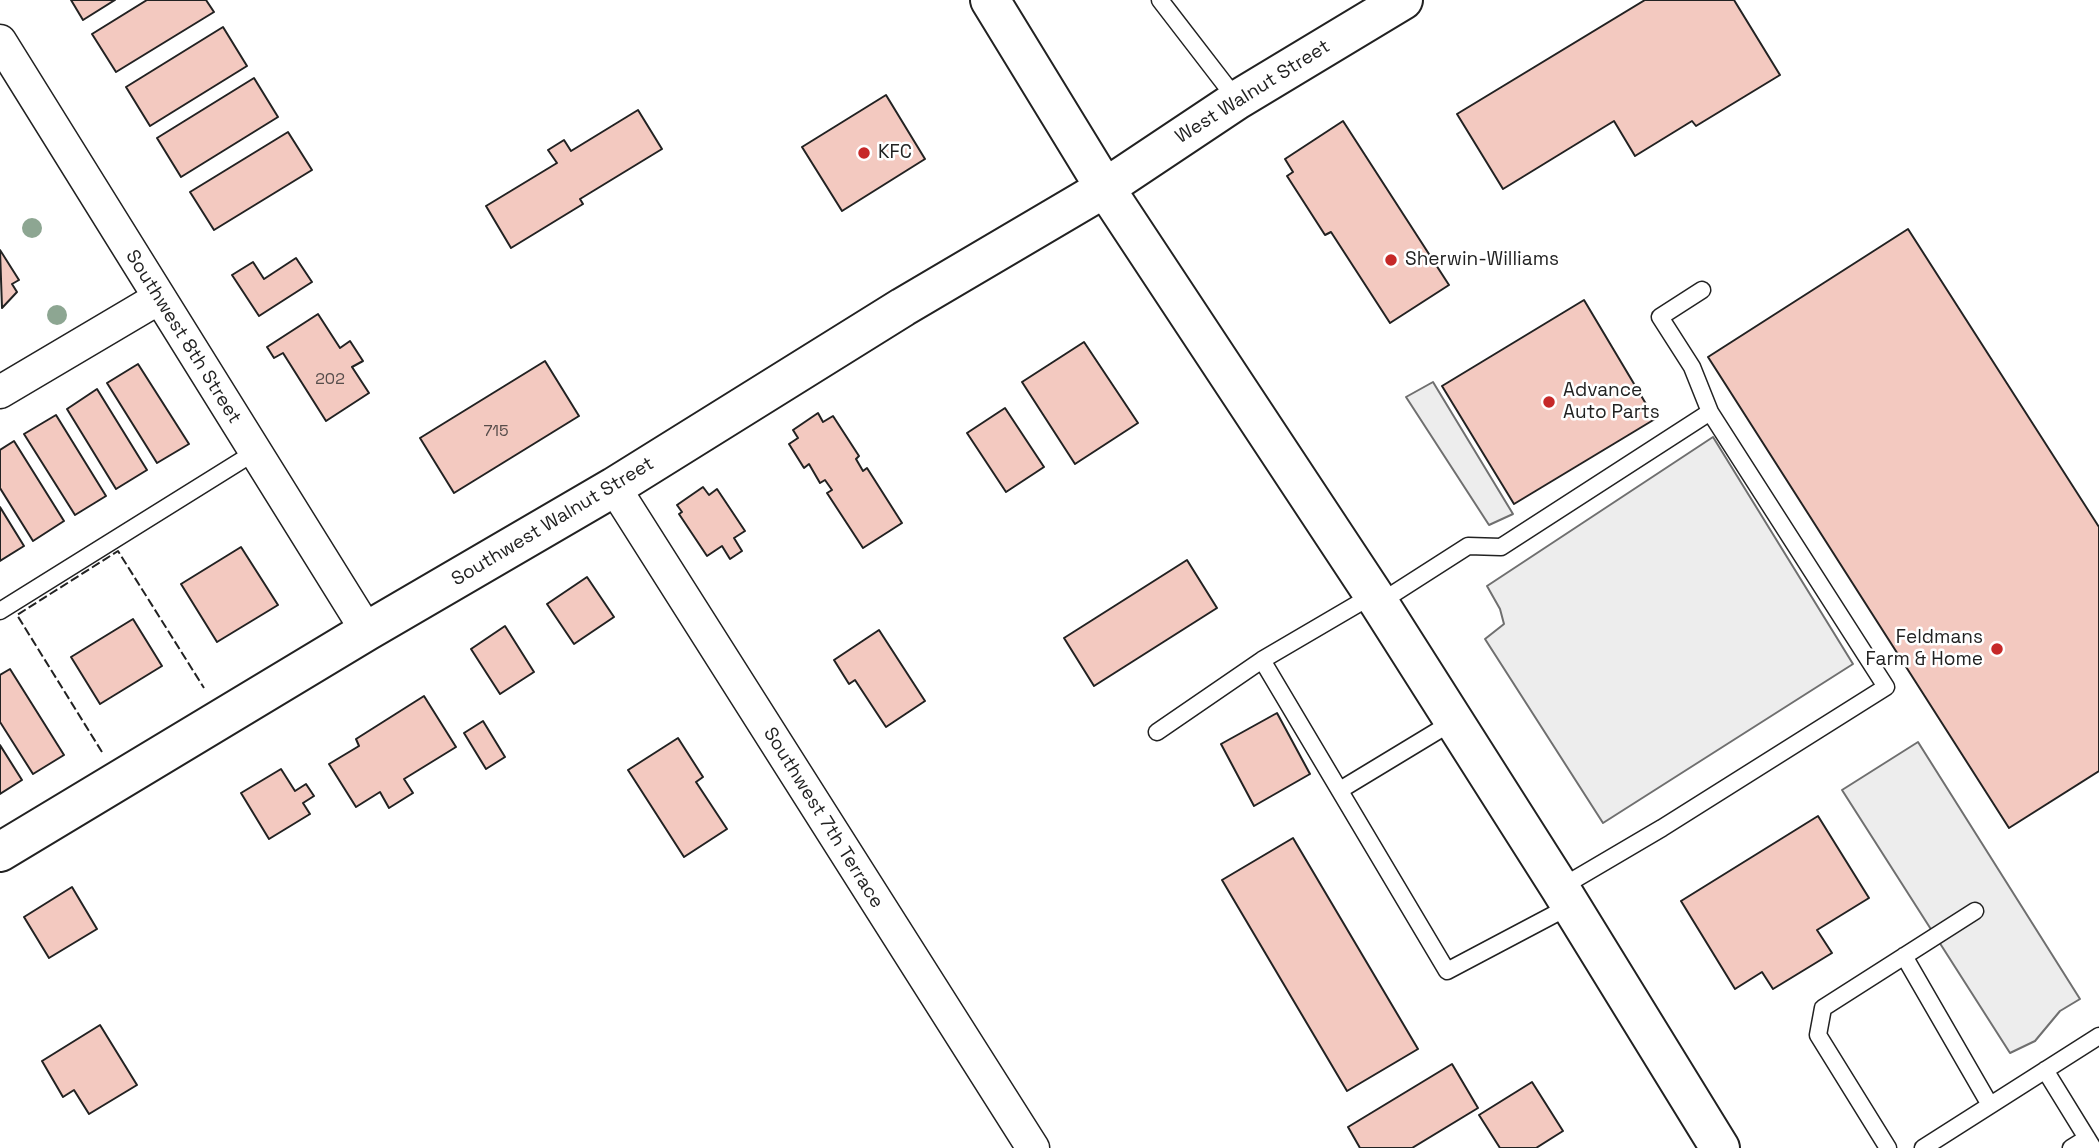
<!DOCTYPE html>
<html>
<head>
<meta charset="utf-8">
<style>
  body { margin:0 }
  canvas { display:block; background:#fff }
</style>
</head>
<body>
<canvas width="2099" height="1148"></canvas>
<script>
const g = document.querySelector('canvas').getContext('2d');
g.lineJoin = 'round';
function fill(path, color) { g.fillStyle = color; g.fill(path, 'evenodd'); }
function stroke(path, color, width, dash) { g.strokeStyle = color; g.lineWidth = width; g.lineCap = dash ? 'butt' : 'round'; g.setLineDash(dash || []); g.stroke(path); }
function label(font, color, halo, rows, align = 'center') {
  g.font = font + ' "Space Grotesk",sans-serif'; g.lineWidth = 5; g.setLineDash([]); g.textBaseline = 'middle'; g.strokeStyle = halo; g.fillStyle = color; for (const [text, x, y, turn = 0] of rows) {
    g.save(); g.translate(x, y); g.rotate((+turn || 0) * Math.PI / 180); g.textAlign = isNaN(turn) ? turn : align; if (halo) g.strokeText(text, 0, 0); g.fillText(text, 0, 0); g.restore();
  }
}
const parking = new Path2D(`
  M1433 382 1513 514 1489 525 1406 397Z
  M1713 437 1853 664 1603 823 1485 639 1504 624 1500 609 1487 586Z
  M1918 742 2080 999 2060 1011 2035 1041 2010 1053 1842 790Z`);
const building = new Path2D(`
  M71 0H115L83 20Z
  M147 0H206L214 12 116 72 92 34Z
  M1645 0H1734L1780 75 1696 126 1692 121 1635 156 1614 121 1503 189 1457 114Z
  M223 27 247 66 150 126 126 87Z
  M254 78 278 117 181 177 157 138Z
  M886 95 925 159 842 211 802 147Z
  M638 110 662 149 580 199 583 204 511 248 486 206 557 163 548 150 564 140 571 151Z
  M1343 121 1449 285 1390 323 1331 232 1325 235 1287 176 1293 172 1285 159Z
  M288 132 312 170 214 230 190 192Z
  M1908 229 2099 527V771L2009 828 1708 357Z
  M0 250 19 280 12 284 17 292 2 308Z
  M296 258 312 282 259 316 232 275 253 262 264 279Z
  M1584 300 1655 419 1514 504 1442 386Z
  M318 314 340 348 350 341 363 361 352 367 369 393 326 421 283 353 274 358 267 347Z
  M1084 342 1138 423 1075 464 1022 382Z
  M545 361 579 416 454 493 420 438Z
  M138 364 189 444 157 463 107 383Z
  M97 389 147 470 116 489 67 409Z
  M1005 408 1044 467 1006 492 967 433Z
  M818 413 823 422 833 416 859 456 856 459 863 471 867 468 902 523 863 548 827 493 832 490 825 480 820 483 809 464 804 468 789 444 798 438 793 430Z
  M56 415 106 496 75 515 24 434Z
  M14 441 64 521 33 541 0 488V450Z
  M703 487 709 495 717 489 745 531 734 538 742 551 730 559 722 546 707 556 679 514 682 512 677 505Z
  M0 507 24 546 0 561Z
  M241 547 278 605 217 642 181 584Z
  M1187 560 1217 608 1094 686 1064 638Z
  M587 577 614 617 574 644 547 604Z
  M133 619 162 666 100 704 71 657Z
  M505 626 534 672 500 694 471 649Z
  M879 630 925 701 886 727 855 680 849 684 834 660Z
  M10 669 64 755 33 774 0 722V675Z
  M424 696 456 747 404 779 413 793 389 808 380 792 356 807 329 764 359 746 356 739Z
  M1277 713 1310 774 1254 806 1221 744Z
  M483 721 505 757 486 769 464 733Z
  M678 738 703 777 696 782 727 829 684 857 628 770Z
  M0 745 22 780 0 794Z
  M281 769 295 791 306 784 314 796 303 803 310 814 269 839 241 793Z
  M1818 816 1869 898 1817 930 1832 953 1773 989 1762 972 1735 989 1681 901Z
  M1293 838 1418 1049 1347 1091 1222 880Z
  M72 887 97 929 49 958 24 917Z
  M100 1025 137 1085 89 1114 74 1090 63 1097 42 1061Z
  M1452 1064 1478 1108 1412 1148H1360L1348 1127Z
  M1532 1082 1563 1131 1536 1148H1500L1479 1115Z`);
const lane = new Path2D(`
  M1160 0 1237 100
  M1702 290 1660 317 1692 367 1710 412
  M1373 595 1262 660 1447 971 1570 906
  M1379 603 1468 546 1501 547 1710 412 1886 687 1662 828 1560 888
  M0 611 255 452
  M1157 732 1262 660
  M1340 790 1454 721
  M1904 956 1990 1105
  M2045 1070 2093 1148
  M1888 1148 1818 1035 1823 1008 1975 911
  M1923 1148 2099 1036
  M2071 1148 2087 1138`);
const street = new Path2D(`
  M0 41 367 631
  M0 392 159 298
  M614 487 1033 1148`);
const secondary = new Path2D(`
  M0 852 367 631 614 487 903 307 1105 188 1237 100 1403 0`);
const primary = new Path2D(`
  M990 0 1105 188 1379 603 1560 888 1720 1148`);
const fence = new Path2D(`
  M102 752 17 615 118 551 204 688`);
const trees = [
  [32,228],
  [57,315]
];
const markers = [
  [864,153,7,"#c62828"],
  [1391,260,7,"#c62828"],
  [1549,402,7,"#c62828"],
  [1997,649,7,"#c62828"]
];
const numberNames = [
  ["202",330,380],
  ["715",496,432]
];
const streetNames = [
  ["West Walnut Street",1253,92,-32],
  ["Southwest 8th Street",183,337,58],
  ["Southwest Walnut Street",553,522,-31],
  ["Southwest 7th Terrace",823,818,58]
];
const poiNames = [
  ["KFC",878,153],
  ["Sherwin-Williams",1405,260],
  ["Advance",1563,391],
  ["Auto Parts",1563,413],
  ["Feldmans",1983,638,"right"],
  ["Farm & Home",1983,660,"right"]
];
fill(parking, '#ededed');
stroke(parking, '#6f6f6f', 2);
fill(building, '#f3c9c0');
stroke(building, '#222', 2);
stroke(lane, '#222', 19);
stroke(street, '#222', 35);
stroke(secondary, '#222', 42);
stroke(primary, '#222', 42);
stroke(lane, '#fff', 16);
stroke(street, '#fff', 32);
stroke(secondary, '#fff', 38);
stroke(primary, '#fff', 38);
stroke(fence, '#222', 2, [9, 3.5]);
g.fillStyle = '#8da692';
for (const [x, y] of trees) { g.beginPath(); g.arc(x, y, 10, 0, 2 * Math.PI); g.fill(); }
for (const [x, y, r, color] of markers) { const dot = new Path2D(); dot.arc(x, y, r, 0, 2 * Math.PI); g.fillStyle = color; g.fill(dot); stroke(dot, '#fff', 2.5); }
label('16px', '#564c4a', null, numberNames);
label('19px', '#222', '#fff', streetNames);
label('19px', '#222', '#fff', poiNames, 'left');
</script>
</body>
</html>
